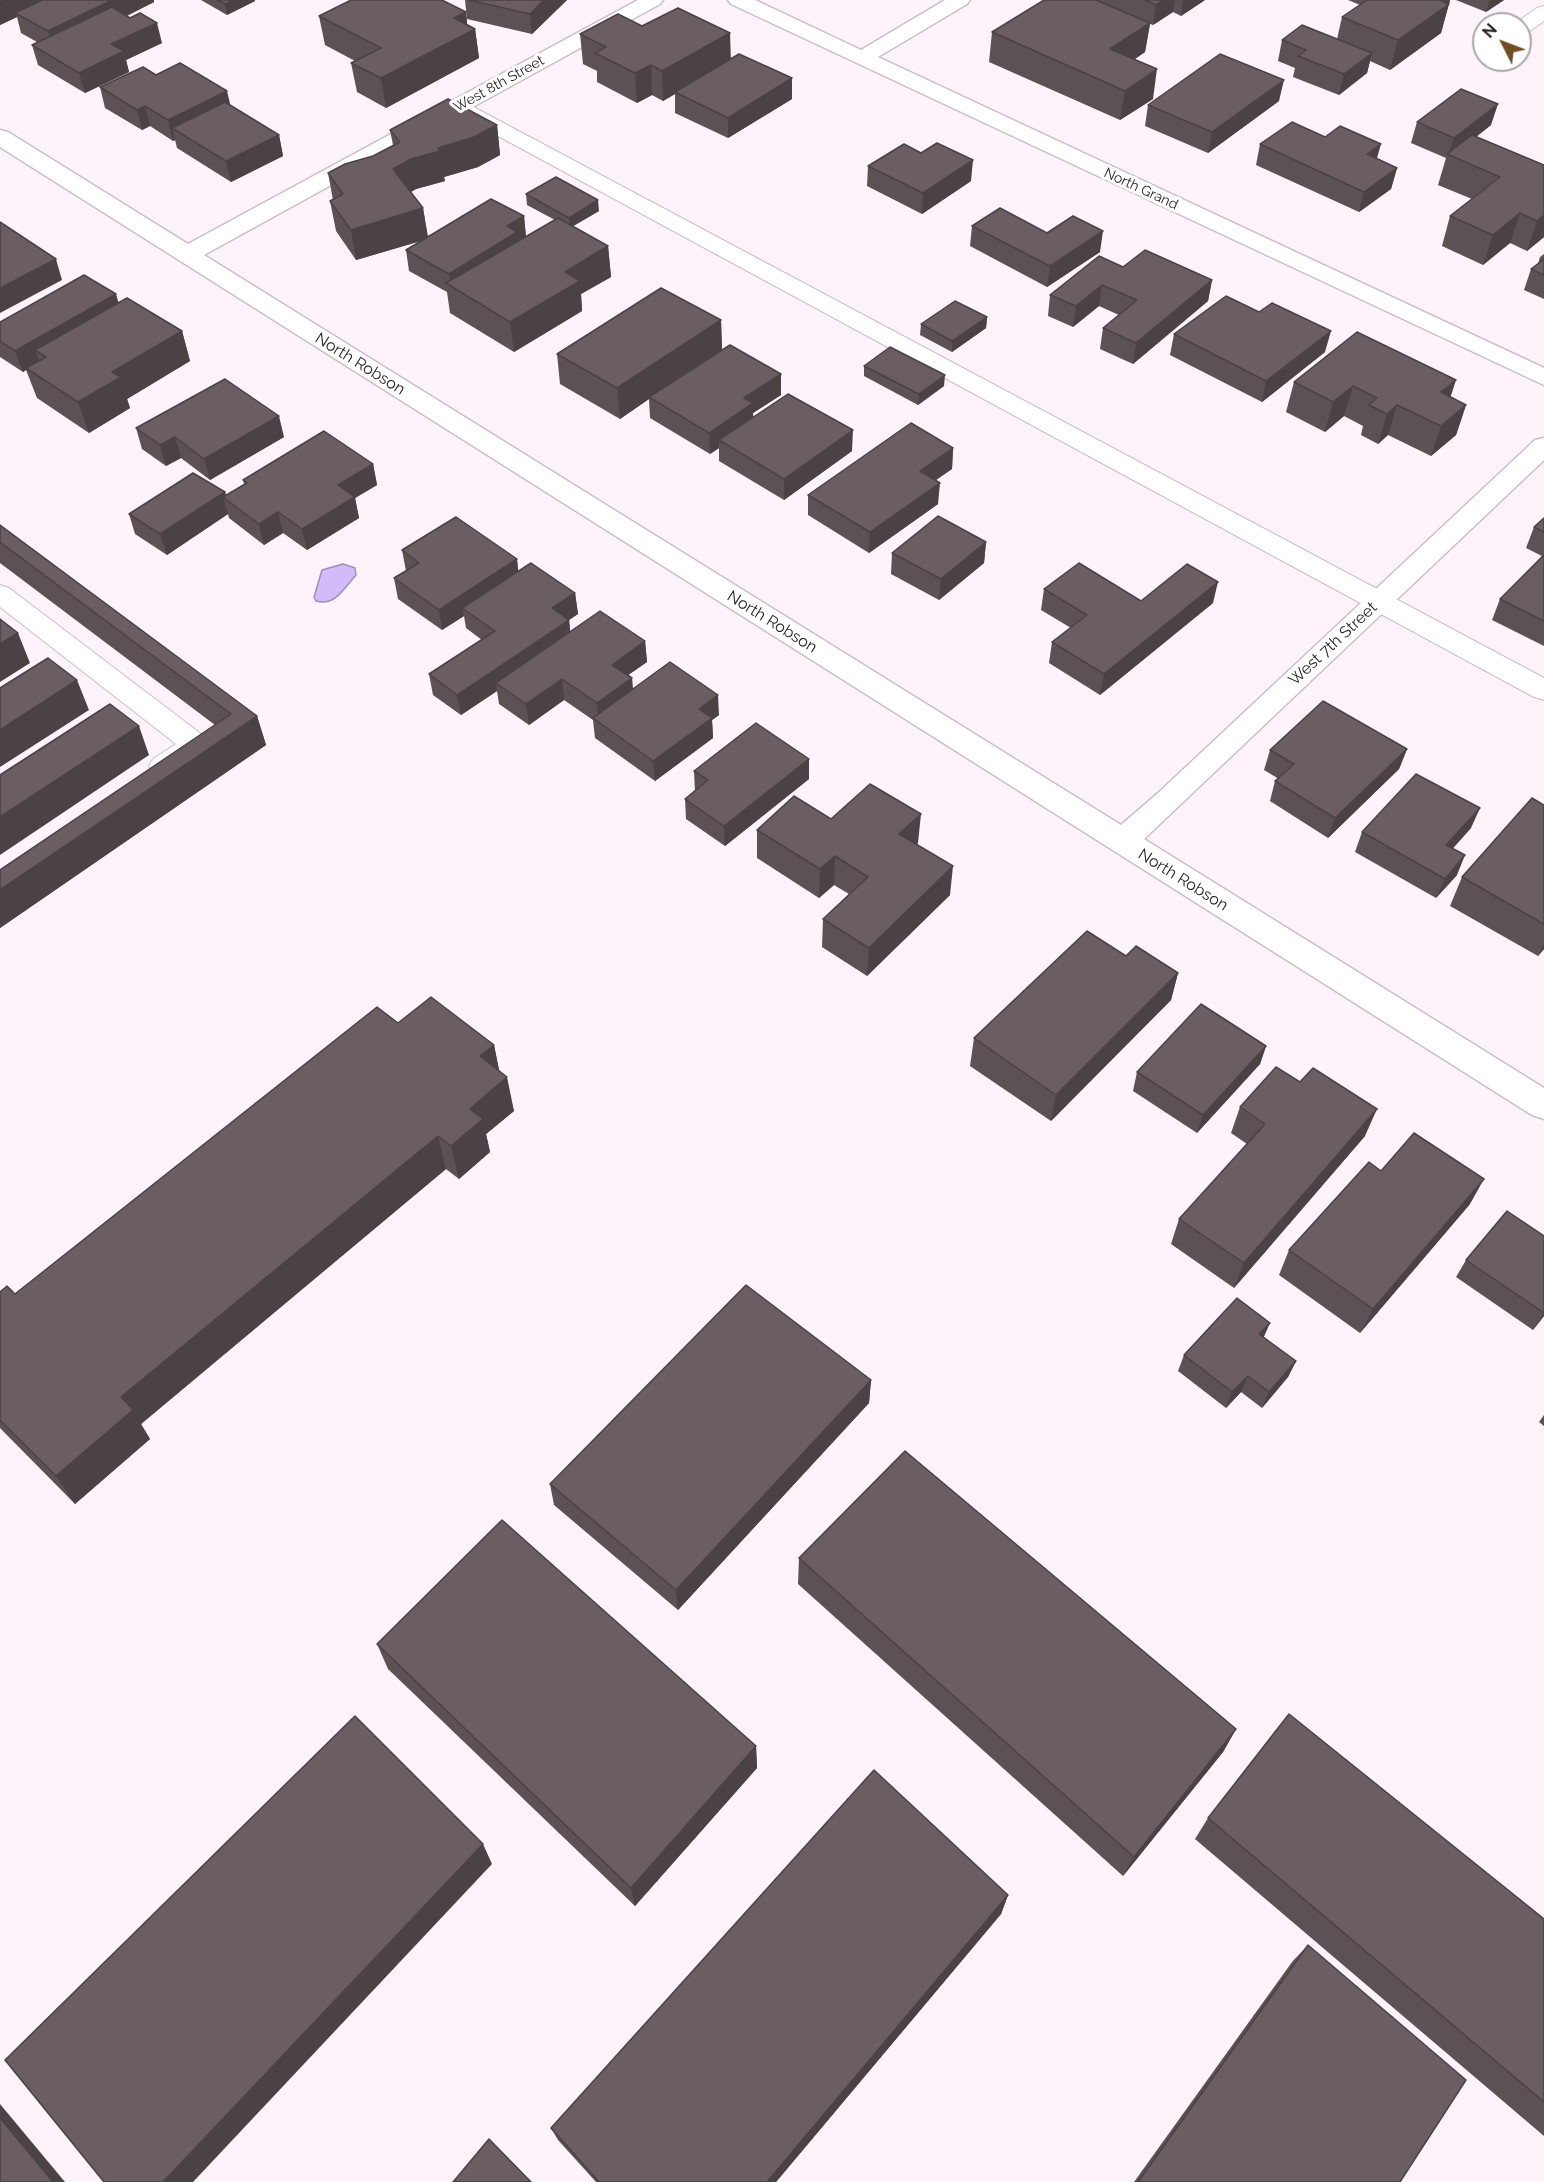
<!DOCTYPE html>
<html>
<head>
<meta charset="utf-8">
<style>
  body { margin:0 }
  #map { position:relative; width:1544px; height:2182px; overflow:hidden; background:#fef3fa; font-family:Raleway,sans-serif }
  canvas { display:block }
  .north { position:absolute; left:1472px; top:12px; width:60px; height:60px; box-sizing:border-box; background:#fff; border:2px solid #a9a7a9; border-radius:50%; rotate:312deg; font-size:16px; font-weight:700; line-height:24px; text-align:center; color:#292427 }
  .north::after { content:''; display:block; margin:auto; width:21px; height:27px; background:#6f4e25; clip-path:polygon(50% 0,100% 100%,50% 72%,0 100%) }
</style>
</head>
<body>
<div id="map">
<canvas width="1544" height="2182"></canvas>
<div class="north">N</div>
</div>
<script>
const g = document.querySelector('canvas').getContext('2d');
g.lineJoin = 'round';
function fill(path, color) { g.fillStyle = color; g.fill(path, 'evenodd'); }
function stroke(path, color, width, dash) { g.strokeStyle = color; g.lineWidth = width; g.lineCap = dash ? 'butt' : 'round'; g.setLineDash(dash || []); g.stroke(path); }
function label(font, color, halo, rows, align = 'center') {
  g.font = font + ' Raleway,sans-serif'; g.lineWidth = 6; g.setLineDash([]); g.textBaseline = 'middle'; g.strokeStyle = halo; g.fillStyle = color; for (const [text, x, y, turn = 0] of rows) {
    g.save(); g.translate(x, y); g.rotate((+turn || 0) * Math.PI / 180); g.textAlign = isNaN(turn) ? turn : align; if (halo) g.strokeText(text, 0, 0); g.fillText(text, 0, 0); g.restore();
  }
}
const water = new Path2D(`
  M343 564 355 568 356 575C345 587 335 607 316 601L314 597 322 570Z`);
const service = new Path2D(`
  M1544 6V21L1527 33 1520 35V24H1514L1537 8Z
  M459 101 466 103 1544 678V700L1534 697 452 111 449 107 452 103Z
  M0 585 9 588 205 737 209 744C203 754 174 776 162 776 159 776 156 774 153 773L149 766 153 759 176 744 0 607Z`);
const minor = new Path2D(`
  M638 0H663L660 4 204 255 1121 825 1158 793 1535 440 1544 438V460L1144 839 1544 1088V1119L1532 1115 0 147V130L8 132 188 244Z
  M728 0H755L861 50 945 0H970L967 4 878 57 1544 368V385L731 4Z`);
const wall = new Path2D(`
  M0 0 154 2 127 16 162 43 126 60 129 72 85 93 38 65 32 45 37 42 21 33 17 17 0 25Z
  M201 0H255V1L227 15Z
  M465 0H567L532 34 467 19Z
  M1044 0H1205L1181 16 1173 12 1153 25 1150 24 1145 52 1135 59 1153 99 1120 120 989 62 992 32Z
  M1348 0H1450L1441 33 1390 70 1370 61 1367 73 1339 95 1293 77 1295 68 1278 61 1282 40 1337 39 1342 17 1360 5Z
  M1456 0H1504L1486 12Z
  M466 12 467 24 475 29 479 58 386 108 357 92 351 63 355 61 325 45 319 16Z
  M642 26 731 59 792 99 728 138 675 113V94L663 101 652 95 637 103 597 82V71L583 64 580 34Z
  M156 75 230 106 279 135 283 156 231 182 177 148 175 140 173 141 150 126 142 130 105 108 100 87Z
  M1279 101 1208 153 1145 126 1148 105Z
  M1417 122 1491 125 1476 137 1544 165V237L1527 251 1510 243 1483 265 1442 246 1450 216 1472 199 1438 185 1446 158 1411 143Z
  M497 125 500 155 478 167 444 177 445 181 416 189 411 192 423 208 428 237 524 216 526 237 555 220 527 205 526 194 599 211 573 226 608 246 611 277 581 294 582 311 514 352 450 313 447 292 409 271 406 250 423 240 356 260 336 231 330 201 333 200 328 173 373 156 393 145 390 130Z
  M1260 144 1377 159 1397 168 1391 189 1359 212 1256 165Z
  M868 166 971 181 922 214 867 186Z
  M972 226 1100 252 1047 287 970 246Z
  M1544 254V299L1524 290 1531 269 1538 264 1540 257Z
  M1123 267 1212 280 1208 301 1133 364 1100 349 1103 328 1119 315 1099 306 1073 327 1048 316 1050 295Z
  M119 303 182 331 190 361 127 399 130 408 89 433 37 398 26 370 23 372 0 357V322Z
  M1259 312 1325 352 1262 402 1170 355 1174 334Z
  M987 317 986 328 952 352 920 335 921 324Z
  M721 320 722 350 781 374V395L753 413V417L852 451 784 500 719 461V448L710 454 650 418 649 399 620 419 560 384 557 354Z
  M1357 332 1450 397 1466 405 1456 435 1431 456 1388 435 1378 444 1361 435 1363 426 1344 416 1325 432 1286 412 1294 382Z
  M864 366 944 386 918 405 864 376Z
  M136 428 284 437 210 480 181 458 166 466 142 449Z
  M953 448 952 469 935 480 938 504 869 553 808 515V495Z
  M373 464 377 485 355 498 359 518 307 550 283 533 264 545 229 518 228 514 167 555 135 534 129 514 225 492 226 496 244 484 243 480Z
  M1544 518V646L1492 620 1500 599 1542 556 1526 548 1534 527Z
  M0 542 257 716 266 745 0 928V870L215 725 0 563Z
  M986 542 984 563 939 600 891 574 892 553Z
  M402 550 517 559 518 571 575 593 578 614 569 620 570 632 645 641 647 662 628 675 632 678 633 689 719 715 712 720 713 738 655 781 595 738 593 720 564 700 529 725 499 704 497 691 461 715 433 695 429 674 482 640 466 628 464 616 442 630 398 599 394 578 406 571Z
  M1044 589 1141 601 1213 603 1100 695 1049 663 1052 642 1071 628 1041 610Z
  M1407 749 1399 769 1328 838 1270 801 1275 781 1279 779 1264 770 1270 750Z
  M809 759V779L725 846 686 819 685 799 695 791 694 771Z
  M1544 805V949L1538 956 1450 906 1462 877Z
  M831 819 918 843 916 844 950 895 867 976 822 947 823 919 849 894 834 885 819 898 757 858V830Z
  M1471 828 1453 848 1457 875 1436 898 1355 852 1362 832Z
  M1126 956 1178 973 1171 1000 1051 1121 970 1066 974 1038Z
  M398 1023 494 1045 499 1071 514 1111 486 1134 490 1152 459 1179 446 1169 141 1424 150 1439 75 1504 0 1428V1292L15 1294Z
  M1266 1046 1260 1064 1197 1133 1133 1091 1137 1072Z
  M1240 1107 1365 1136 1234 1288 1171 1244 1179 1219 1247 1144 1231 1133Z
  M1381 1171 1470 1204 1360 1333 1279 1275 1289 1250Z
  M1544 1236V1316L1533 1330 1456 1277 1466 1260Z
  M1264 1337 1296 1361 1288 1377 1262 1408 1241 1392 1226 1408 1178 1371 1184 1355Z
  M871 1380 869 1403 678 1610 554 1505 550 1484Z
  M1544 1415V1426L1539 1422Z
  M799 1558 1236 1729 1223 1752 1123 1876 798 1584Z
  M377 1644 756 1746 757 1768 635 1906 388 1669Z
  M1208 1818 1544 1919V2136L1195 1839Z
  M1008 1895 1001 1914 776 2182H596L558 2140 551 2128Z
  M1308 1945 1400 2182H1134L1292 1962Z`);
const shadedWall = new Path2D(`
  M3 0H56L15 13 17 17 0 25V1Z
  M112 0H154V2L54 51 48 31Z
  M233 0H255V1L227 15 225 4Z
  M544 0H567L532 34 530 14Z
  M1164 0H1175L1173 12 1153 25 1156 5Z
  M1183 0H1205L1181 16Z
  M1433 0H1450L1441 33 1390 70 1398 40Z
  M1490 0H1504L1486 12Z
  M466 12 468 33 475 29 479 58 386 108 381 78 454 18Z
  M157 23 162 43 126 60 129 72 85 93 79 73 111 44Z
  M1150 23 1145 52 1106 78 1110 49Z
  M730 33 731 63 675 92V94L663 101 662 71Z
  M1372 53 1367 73 1339 95 1344 74Z
  M651 65 652 95 637 103 635 73Z
  M1157 69 1153 99 1120 120 1125 91Z
  M792 78V99L728 138V118Z
  M1284 80 1279 101 1208 153 1212 132Z
  M227 91 232 112 172 128 175 140 173 141 168 120Z
  M1498 104 1491 125 1451 156 1448 155 1454 138Z
  M145 106 150 126 142 130 137 110Z
  M497 125 500 155 478 167 444 177 445 181 416 189 398 199 393 169 411 159Z
  M279 135 283 156 231 182 226 161Z
  M1381 144 1375 165 1367 154Z
  M973 160 971 181 922 214 923 193Z
  M1397 168 1391 189 1359 212 1364 192Z
  M598 200 599 211 570 228 569 218Z
  M423 208 428 239 356 260 351 230Z
  M1520 213 1510 243 1483 265 1493 235Z
  M1544 215V237L1527 251 1537 221Z
  M524 216 526 237 451 286 449 274 507 226Z
  M1103 231 1100 252 1047 287 1050 266Z
  M608 246 611 277 581 294 582 311 514 352 510 322 565 272Z
  M56 259 62 280 0 313V288Z
  M1212 280 1208 301 1133 364 1136 343Z
  M1102 285 1099 306 1073 327 1076 306Z
  M116 294 122 315 46 357 35 350 39 362 26 368V370L23 372 15 351Z
  M987 317 986 328 952 352V341Z
  M721 320 722 350 649 397V399L620 419 617 388Z
  M182 331 190 361 127 399 130 408 89 433 78 402 112 372Z
  M1331 331 1325 352 1262 402 1266 381Z
  M781 374V395L753 413 754 424 719 440V448L710 454 709 433 744 398Z
  M945 375 944 386 918 405 919 394Z
  M1456 380 1446 411 1431 423 1441 392Z
  M1353 386 1344 416 1325 432 1333 402Z
  M1397 405 1388 435 1378 444 1387 414Z
  M1466 405 1456 435 1431 456 1441 426Z
  M279 416 284 437 210 480 204 459Z
  M853 430 852 451 784 500V479Z
  M175 437 181 458 166 466 160 445Z
  M953 448 952 469 919 492 920 471Z
  M373 464 377 485 355 498 359 518 307 550 302 529 338 485Z
  M940 483 938 504 869 553 870 532Z
  M225 492 227 499 223 497 228 514 167 555 160 534Z
  M278 512 283 533 264 545 259 524Z
  M986 542 984 563 939 600 941 579Z
  M517 559 519 580 462 608 464 616 442 630 439 610Z
  M1218 582 1213 603 1100 695 1104 674Z
  M575 593 578 614 555 629 552 608Z
  M569 620 571 640 496 683 497 691 461 715 457 695Z
  M18 633 30 663 0 682V644Z
  M645 641 647 662 614 685 612 665Z
  M632 678 633 699 599 722 597 703Z
  M562 679 564 700 529 725 526 704Z
  M77 680 89 710 0 767V730Z
  M718 695 719 715 712 720 713 738 655 781 653 761 699 709Z
  M257 716 266 745 0 928V890Z
  M139 726 149 755 0 855V817Z
  M1407 749 1399 769 1328 838 1335 818Z
  M809 759V779L725 846 724 826Z
  M1480 808 1471 828 1438 865 1446 845Z
  M921 814 918 843 897 862 899 834Z
  M1465 855 1457 875 1436 898 1445 879Z
  M835 856 834 885 819 898 820 869Z
  M953 866 950 895 867 976 869 948Z
  M1544 944V949L1538 956Z
  M1178 973 1171 1000 1051 1121 1056 1095Z
  M494 1045 501 1079 480 1056Z
  M1266 1046 1260 1064 1197 1133 1203 1115Z
  M507 1077 514 1111 486 1134 490 1152 459 1179 451 1146 470 1109Z
  M1377 1109 1365 1136 1234 1288 1244 1263Z
  M438 1136 446 1169 141 1424 150 1439 75 1504 56 1476 121 1397Z
  M1484 1179 1470 1204 1360 1333 1373 1309Z
  M1544 1313V1316L1533 1330Z
  M1270 1323 1263 1339 1259 1334Z
  M1296 1361 1288 1377 1262 1408 1269 1392Z
  M1248 1376 1241 1392 1226 1408 1232 1392Z
  M871 1380 869 1403 678 1610 676 1590Z
  M1236 1729 1223 1752 1123 1876 1134 1857Z
  M756 1746 757 1768 635 1906 631 1888Z
  M483 1844 492 1864 193 2182H163Z
  M1008 1895 1001 1914 776 2182H767Z
  M0 2104 65 2182H53L0 2118Z`);
const building = new Path2D(`
  M42 0H112L48 31 15 13Z
  M217 0H233L225 4Z
  M351 0H442L466 12 454 18 475 29 381 78 351 63 381 48 319 16Z
  M469 0H544L530 14Z
  M1044 0H1096L1150 23 1110 49 1157 69 1125 91 992 32Z
  M1145 0H1164L1156 5Z
  M1367 0H1440L1449 4 1398 40 1342 17Z
  M112 7 130 18 140 13 157 23 111 44 124 51 79 73 32 45Z
  M678 8 730 33 662 71 651 65 635 73 595 53 606 47 580 34 618 14 642 26Z
  M1302 25 1372 53 1344 74 1298 56 1306 50 1282 40Z
  M739 54 792 78 728 118 675 92Z
  M1220 54 1284 80 1212 132 1148 105Z
  M180 63 227 91 168 120 145 106 137 110 100 87 143 67 156 75Z
  M1461 89 1498 104 1454 138 1417 122Z
  M448 99 497 125 474 137 438 148 440 151 411 159 393 169 423 208 351 230 330 201 343 194 328 173 345 164 373 156 400 142 390 130Z
  M225 102 279 135 226 161 172 128Z
  M1292 122 1325 137 1340 126 1381 144 1367 154 1397 168 1364 192 1260 144Z
  M1472 135 1544 165V215L1537 221 1520 213 1493 235 1450 216 1500 177 1447 154Z
  M937 143 973 160 923 193 868 166 904 144 921 153Z
  M556 177 598 200 569 218 526 194Z
  M491 199 524 216 507 226 517 232 449 274 406 250Z
  M1000 208 1047 233 1073 216 1103 231 1050 266 972 226Z
  M558 218 608 246 565 272 580 281 510 322 446 283Z
  M0 222 56 259 0 288Z
  M1145 250 1212 280 1136 343 1103 328 1137 300 1102 285 1076 306 1050 295 1099 256 1123 267Z
  M1544 259V275L1531 269Z
  M84 275 116 294 15 351 0 341V322Z
  M661 288 721 320 617 388 557 354Z
  M1226 296 1259 312 1272 303 1331 331 1266 381 1174 334Z
  M127 298 182 331 112 372 121 377 78 402 26 368 46 357 35 350Z
  M955 301 987 317 952 341 921 324Z
  M1357 332 1456 380 1441 392 1466 405 1441 426 1397 405 1387 414 1369 405 1377 398 1353 386 1333 402 1294 382Z
  M730 345 781 374 744 398 753 403 709 433 649 397Z
  M890 347 945 375 919 394 864 366Z
  M225 379 279 416 204 459 175 437 160 445 136 428Z
  M788 394 853 430 784 479 719 440Z
  M911 423 953 448 920 471 940 483 870 532 808 495Z
  M324 431 373 464 338 485 355 497 302 529 278 512 259 524 223 497 247 483 243 480Z
  M193 473 225 492 160 534 129 514Z
  M938 516 986 542 941 579 892 553Z
  M456 517 517 559 439 610 394 578 419 563 402 550Z
  M1544 518V532L1534 527Z
  M0 525 257 716 0 890V870L231 714 0 542Z
  M1544 555V621L1500 599Z
  M531 563 575 593 552 608 569 620 457 695 429 674 495 631 462 608Z
  M1079 563 1141 601 1187 564 1218 582 1104 674 1052 642 1087 615 1044 589Z
  M600 611 645 641 612 665 632 678 597 703 562 679 526 704 496 683Z
  M0 619 18 633 0 644Z
  M48 658 77 680 0 730V688Z
  M670 662 718 695 699 709 712 718 653 761 593 718Z
  M1323 701 1407 749 1335 818 1275 781 1294 764 1270 750Z
  M110 704 139 726 0 817V775Z
  M756 723 809 759 724 826 685 799 708 780 694 771Z
  M1416 774 1480 808 1446 845 1465 855 1445 879 1362 832Z
  M870 784 921 814 899 834 953 866 869 948 823 919 868 877 835 856 820 869 757 830 794 796 831 819Z
  M1532 798 1544 805V924L1462 877Z
  M1087 931 1126 956 1136 946 1178 973 1056 1095 974 1038Z
  M431 997 494 1045 480 1056 507 1077 470 1109 483 1119 451 1146 438 1136 121 1397 133 1410 56 1476 0 1420V1292L7 1286 15 1294 377 1007 398 1023Z
  M1201 1004 1266 1046 1203 1115 1137 1072Z
  M1276 1067 1300 1082 1313 1068 1377 1109 1244 1263 1179 1219 1265 1124 1240 1107Z
  M1414 1133 1484 1179 1373 1309 1289 1250 1369 1162 1381 1171Z
  M1507 1211 1544 1236V1313L1466 1260Z
  M746 1285 871 1380 676 1590 550 1484Z
  M1237 1298 1270 1323 1259 1334 1296 1361 1269 1392 1248 1376 1232 1392 1184 1355Z
  M905 1451 1236 1729 1134 1857 799 1558Z
  M502 1520 756 1746 631 1888 377 1644Z
  M1289 1714 1544 1919V2102L1208 1818Z
  M355 1716 483 1844 163 2182H104L5 2060Z
  M874 1770 1008 1895 767 2182H599L551 2128Z
  M1308 1945 1466 2080 1400 2182H1138Z
  M0 2118 53 2182H0Z
  M489 2139 531 2182H453Z`);
const farStreetnames = [
  ["West 8th Street",499,84,-29],
  ["North Grand",1141,189,25]
];
const streetNames = [
  ["North Robson",360,364,32],
  ["North Robson",772,622,32],
  ["West 7th Street",1333,644,-43],
  ["North Robson",1183,880,32]
];
fill(water, '#d3bbfa');
stroke(water, '#a08ebb', 1.5);
stroke(service, '#cbbfc7', 2);
stroke(minor, '#cbbfc7', 3);
fill(service, '#fff');
fill(minor, '#fff');
fill(wall, '#5c5154');
fill(shadedWall, '#4b4245');
fill(building, '#6b5e62');
stroke(building, '#4b4245', 1.5);
label('14px', '#292427', '#fff', farStreetnames);
label('16px', '#292427', '#fff', streetNames);
</script>
</body>
</html>
